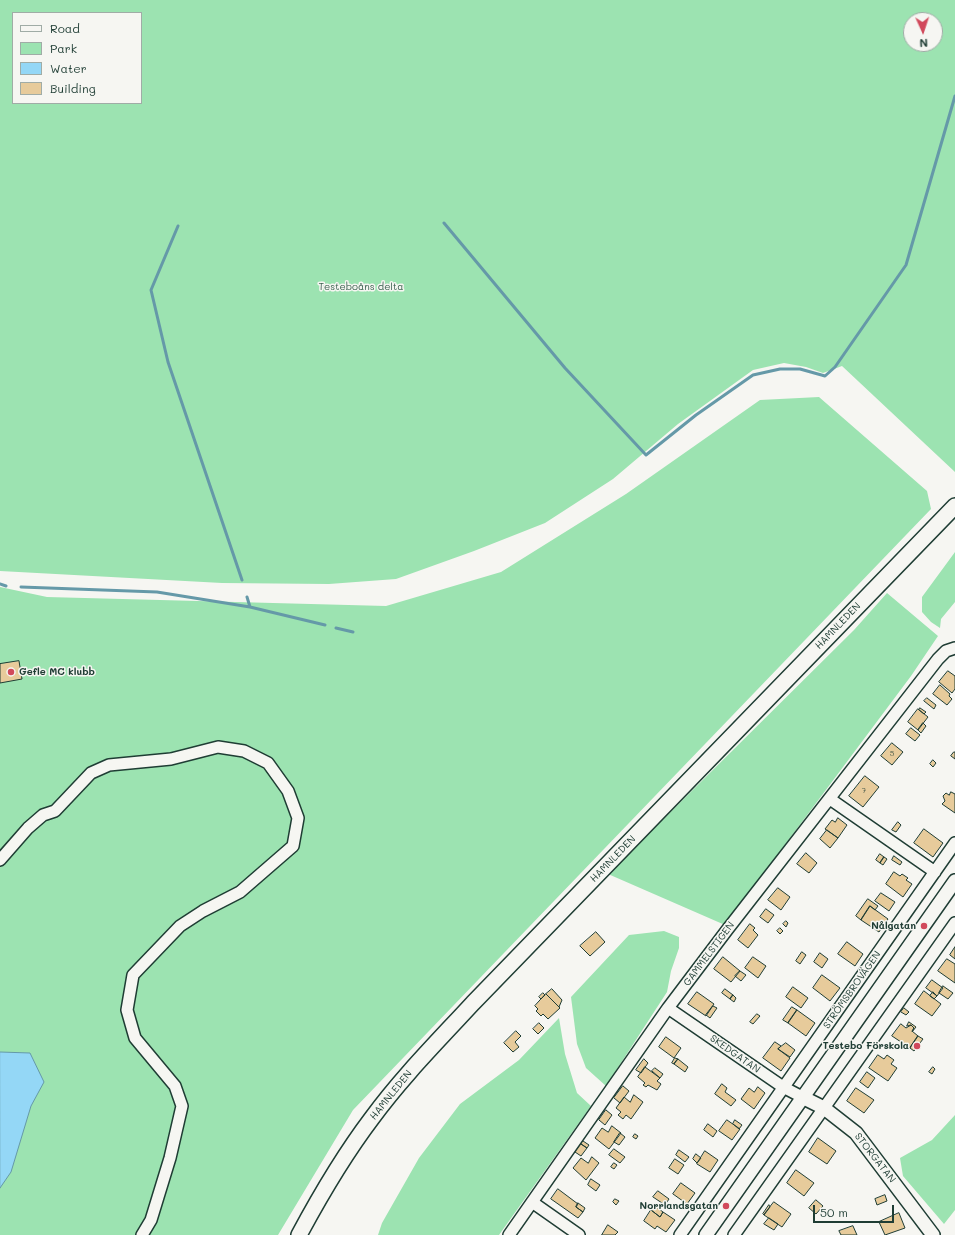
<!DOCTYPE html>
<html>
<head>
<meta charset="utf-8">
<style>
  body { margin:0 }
  #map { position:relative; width:955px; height:1235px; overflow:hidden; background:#f6f6f2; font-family:Mali,sans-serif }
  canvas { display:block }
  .legend { position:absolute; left:12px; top:12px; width:130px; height:92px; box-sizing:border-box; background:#f6f6f2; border:1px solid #a0aca6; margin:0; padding:5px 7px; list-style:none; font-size:12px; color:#1f3d34 }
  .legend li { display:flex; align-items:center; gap:8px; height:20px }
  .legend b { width:20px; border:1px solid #a0aca6 }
  .north { position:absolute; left:903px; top:12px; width:40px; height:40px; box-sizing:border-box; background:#f6f6f2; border:1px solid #a0aca6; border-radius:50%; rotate:177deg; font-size:11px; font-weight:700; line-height:16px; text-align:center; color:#1f3d34 }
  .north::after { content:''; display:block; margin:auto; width:14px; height:18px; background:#d1495b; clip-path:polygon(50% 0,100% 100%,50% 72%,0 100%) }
  .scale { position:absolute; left:813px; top:1205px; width:81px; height:18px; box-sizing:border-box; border:2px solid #1f3d34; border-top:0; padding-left:5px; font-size:12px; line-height:14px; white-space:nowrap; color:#1f3d34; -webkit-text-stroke:3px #f6f6f2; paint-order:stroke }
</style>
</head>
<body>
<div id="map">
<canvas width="955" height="1235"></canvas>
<ul class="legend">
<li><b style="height:5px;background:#f6f6f2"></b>Road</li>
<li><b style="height:11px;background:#9ce3b1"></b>Park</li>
<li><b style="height:11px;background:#94d7f6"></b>Water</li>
<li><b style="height:11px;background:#e7cb9b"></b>Building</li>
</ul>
<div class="north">N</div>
<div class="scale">50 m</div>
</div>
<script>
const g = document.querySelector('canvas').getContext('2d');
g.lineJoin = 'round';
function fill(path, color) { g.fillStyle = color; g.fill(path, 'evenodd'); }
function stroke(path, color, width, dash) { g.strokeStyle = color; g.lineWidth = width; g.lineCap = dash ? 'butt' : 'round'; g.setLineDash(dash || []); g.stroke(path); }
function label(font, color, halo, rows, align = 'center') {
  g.font = font + ' Mali,sans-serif'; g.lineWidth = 3; g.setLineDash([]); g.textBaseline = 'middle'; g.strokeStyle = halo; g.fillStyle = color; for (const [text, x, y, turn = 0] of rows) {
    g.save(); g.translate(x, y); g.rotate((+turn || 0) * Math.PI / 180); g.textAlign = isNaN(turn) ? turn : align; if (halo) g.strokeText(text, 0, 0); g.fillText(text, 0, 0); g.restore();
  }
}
const green = new Path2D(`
  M0 0H955V472L842 366 823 373 806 367 784 363 753 370 678 424 613 479 545 523 474 551 396 579 329 584 222 583 0 571ZM13 13H141V103H13ZM911 20H935V44H911Z
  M819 397 927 491 931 509 353 1110 278 1235H0V587L47 597 386 606 501 572 626 494 760 400Z
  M955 552V602L941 619 940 628 931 622 922 612V597Z
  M887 593 938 636 911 676 725 925 608 874 854 630Z
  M664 931 679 937V948L671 971 667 992 606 1086 586 1068 577 1044 571 997 629 935Z
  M559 1018 565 1054 577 1093 591 1106 499 1235H378L382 1223 419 1158 460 1104 519 1060Z
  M955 1115V1210L944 1224 903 1176 900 1158 932 1140Z`);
const water = new Path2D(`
  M0 1052 30 1053 44 1082 31 1106 11 1172 0 1188Z`);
const stream = new Path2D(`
  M444 223 565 368 646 455 696 415 753 375 780 369H800L825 376 835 367 906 265 955 96
  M178 226 151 290 168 362 242 580
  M0 584 6 586
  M21 587 157 592 250 607 325 625
  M247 597 250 607
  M336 628 353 632`);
const building = new Path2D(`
  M19 661 22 679 0 683V664Z
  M948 671 955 676V689L952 693 939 682Z
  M940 685 950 694 949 696 952 699 947 705 933 694Z
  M927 698 936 705 934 709 924 701Z
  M920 708 926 712 924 714 919 710Z
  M918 709 928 717 918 730 908 722Z
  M923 723 926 726 921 733 918 730Z
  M911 728 920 735 915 741 906 734Z
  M892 743 903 752 892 765 881 756Z
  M954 752H955V759L951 756Z
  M933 760 936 763 933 767 930 764Z
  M865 776 879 787 863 807 849 796Z
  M951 792 955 794V813L942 804 945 801 943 796 946 793 949 795Z
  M838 818 847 825 838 838 825 829 832 820 835 822Z
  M898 822 901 825 896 832 892 830Z
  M924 829 943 843 933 857 914 843Z
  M827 830 838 838 830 848 820 839Z
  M806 853 817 863 809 873 797 864Z
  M880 854 884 857 880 863 876 860Z
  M894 856 902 862 900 865 892 860Z
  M884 857 887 859 883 865 880 863Z
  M894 872 900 876 902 874 908 878 906 880 912 884 903 897 886 884Z
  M778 888 790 897 781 910 768 900Z
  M881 893 895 902 889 911 875 901Z
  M868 899 878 906 875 910 870 906 861 920 856 916Z
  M870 906 888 919 879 932 861 920Z
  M766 909 774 915 768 923 760 917Z
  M786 921 788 923 786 927 783 924Z
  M750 924 755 928 753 930 758 935 748 948 738 940Z
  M780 928 783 931 780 934 777 931Z
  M596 932 605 942 590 956 580 946Z
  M847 942 863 954 855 966 838 954Z
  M955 947V959L950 955Z
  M802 952 806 955 800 964 796 961Z
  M820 953 828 959 822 968 814 962Z
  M723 957 740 971 731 982 714 969Z
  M753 957 766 966 758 978 745 968Z
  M947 959 955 964V983L938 971Z
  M740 971 746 975 741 981 735 976Z
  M822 975 840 988 830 1001 813 988Z
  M932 980 943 988 937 996 926 988Z
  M943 986 953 993 948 999 939 993Z
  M793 987 808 998 801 1008 786 997Z
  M552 989 562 1000 559 1007 546 994Z
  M725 989 733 995 730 999 722 993Z
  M924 991 941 1004 932 1016 915 1004Z
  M697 992 714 1004 706 1016 688 1004Z
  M933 992 937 996 934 999 930 996Z
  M543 993 545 995 541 999 539 997Z
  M546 994 560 1008 548 1019 543 1014 541 1016 536 1011 538 1009 535 1006Z
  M733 995 736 998 734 1002 730 999Z
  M713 1006 717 1008 710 1018 706 1015Z
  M792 1007 797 1010 788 1023 783 1020Z
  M904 1008 909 1012 906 1015 901 1012Z
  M797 1010 815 1023 806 1036 788 1023Z
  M757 1014 760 1016 753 1024 750 1022Z
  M909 1022 916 1027 912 1032 914 1028 911 1025 907 1026Z
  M539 1023 544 1028 538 1034 533 1029Z
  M901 1024 906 1028 911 1025 914 1028 912 1031 918 1036 910 1048 892 1036Z
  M516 1031 521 1036 515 1042 519 1047 513 1052 504 1043Z
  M918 1036 923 1039 914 1051 910 1048Z
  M666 1037 681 1048 674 1058 659 1047Z
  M775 1042 781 1046 778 1049 790 1058 781 1071 763 1058Z
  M786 1043 795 1050 790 1057 778 1049Z
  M878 1055 884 1059 887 1055 894 1060 891 1064 897 1068 888 1081 869 1068Z
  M675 1058 678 1059 674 1064 672 1063Z
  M644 1059 648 1063 641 1073 636 1070Z
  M678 1059 688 1067 685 1072 674 1064Z
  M645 1067 660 1078 657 1081 661 1084 657 1090 648 1085 646 1087 643 1085 645 1083 638 1077Z
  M933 1067 935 1069 932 1074 929 1072Z
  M655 1068 663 1074 660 1078 652 1071Z
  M867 1072 875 1078 868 1088 860 1082Z
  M722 1084 727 1088 725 1092 736 1100 731 1106 715 1094Z
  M623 1086 629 1091 620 1103 614 1098Z
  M758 1087 765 1093 754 1109 741 1099 749 1088 754 1092Z
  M856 1088 874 1100 864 1113 847 1101Z
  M634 1095 643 1102 631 1119 626 1115 623 1119 618 1115 621 1112 616 1108 624 1097 630 1102Z
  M606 1110 612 1115 605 1125 599 1120Z
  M727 1120 740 1129 732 1140 719 1131Z
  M735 1120 742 1125 739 1129 733 1124Z
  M708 1124 717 1131 713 1137 704 1130Z
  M612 1126 621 1133 609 1149 595 1138 602 1128 608 1132Z
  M620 1133 625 1137 619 1145 614 1142Z
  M635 1134 638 1136 636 1139 633 1137Z
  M818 1138 836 1151 827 1164 809 1152Z
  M583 1141 589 1145 587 1148 581 1144Z
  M581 1144 587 1148 581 1156 575 1152Z
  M614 1149 625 1157 620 1163 609 1155Z
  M679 1150 689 1157 685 1162 676 1155Z
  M705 1151 718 1160 710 1172 697 1164Z
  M696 1154 701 1158 697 1163 693 1159Z
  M592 1157 599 1163 586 1180 573 1168 581 1158 588 1163Z
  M675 1159 684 1165 678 1174 669 1168Z
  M614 1163 617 1165 614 1169 611 1167Z
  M796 1170 814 1183 804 1196 787 1183Z
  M591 1179 600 1185 596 1191 588 1185Z
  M681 1183 695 1193 687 1204 673 1194Z
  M558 1189 578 1204 576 1207 583 1212 578 1218 551 1199Z
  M658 1191 669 1199 665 1205 653 1197Z
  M885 1195 887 1201 877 1205 875 1199Z
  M615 1199 619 1201 616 1205 613 1202Z
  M816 1200 823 1206 816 1214 809 1208Z
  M774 1202 791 1214 782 1227 764 1215Z
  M578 1203 585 1208 583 1212 576 1207Z
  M769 1205 770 1207 764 1215 763 1214Z
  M655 1206 663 1212 660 1217 651 1210Z
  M651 1210 660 1217 663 1212 675 1220 666 1232 657 1226 655 1229 644 1221Z
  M899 1213 905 1228 885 1235 879 1222Z
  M769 1218 778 1224 774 1230 764 1224Z
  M608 1225 618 1232 615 1235H602Z
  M853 1226 857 1235H841L839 1231Z`);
const minor = new Path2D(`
  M830 799 935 872
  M0 860 28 828 43 815 55 811 91 773 109 765 171 759 218 747 244 751 268 763 288 791 298 818 293 846 240 892 203 911 180 926 133 975 127 1010 135 1038 175 1086 182 1106 170 1158 151 1220 142 1235
  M668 1008 783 1087 804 1098
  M532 1202 579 1235
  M509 1235 668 1008 727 930 938 659 946 651 955 648
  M680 1235 955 843
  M734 1235 955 923`);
const tertiary = new Path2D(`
  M804 1098 824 1108 856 1133 933 1235
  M706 1235 955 881`);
const secondary = new Path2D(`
  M299 1235C321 1194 344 1155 372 1118 402 1077 438 1041 473 1003L955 506`);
const markers = [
  [11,672,4,"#d1495b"],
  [924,926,4,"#d1495b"],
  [917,1046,4,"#d1495b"],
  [726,1206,4,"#d1495b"]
];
const numberNames = [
  ["5",892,754],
  ["7",864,791]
];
const parkNames = [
  ["Testeboåns delta",361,287]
];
const streetNames = [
  ["HAMNLEDEN",838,626,-46],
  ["HAMNLEDEN",613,859,-46],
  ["GAMMELSTIGEN",709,954,-53],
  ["STRÖMSBROVÄGEN",852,990,-55],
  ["SKEDGATAN",735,1054,35],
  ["HAMNLEDEN",391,1095,-51],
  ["STORGATAN",875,1158,52]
];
const poiNames = [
  ["Gefle MC klubb",19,672,"left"],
  ["Nålgatan",916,926],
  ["Testebo Förskola",909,1046],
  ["Norrlandsgatan",718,1206]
];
fill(green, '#9ce3b1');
fill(water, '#94d7f6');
stroke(water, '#6599a8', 1);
stroke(stream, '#6599a8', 3);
fill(building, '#e7cb9b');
stroke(building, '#1f3d34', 1);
stroke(minor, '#1f3d34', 14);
stroke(tertiary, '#1f3d34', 16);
stroke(secondary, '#1f3d34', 18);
stroke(minor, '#f6f6f2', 11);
stroke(tertiary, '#f6f6f2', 13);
stroke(secondary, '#f6f6f2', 15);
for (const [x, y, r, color] of markers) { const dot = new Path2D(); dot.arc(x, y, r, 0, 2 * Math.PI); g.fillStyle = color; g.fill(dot); stroke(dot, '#f6f6f2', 1.5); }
label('8px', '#51604e', null, numberNames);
label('10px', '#385e4d', '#f6f6f2', parkNames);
label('10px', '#1f3d34', '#f6f6f2', streetNames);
label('bold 10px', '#1f3d34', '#f6f6f2', poiNames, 'right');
</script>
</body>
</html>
